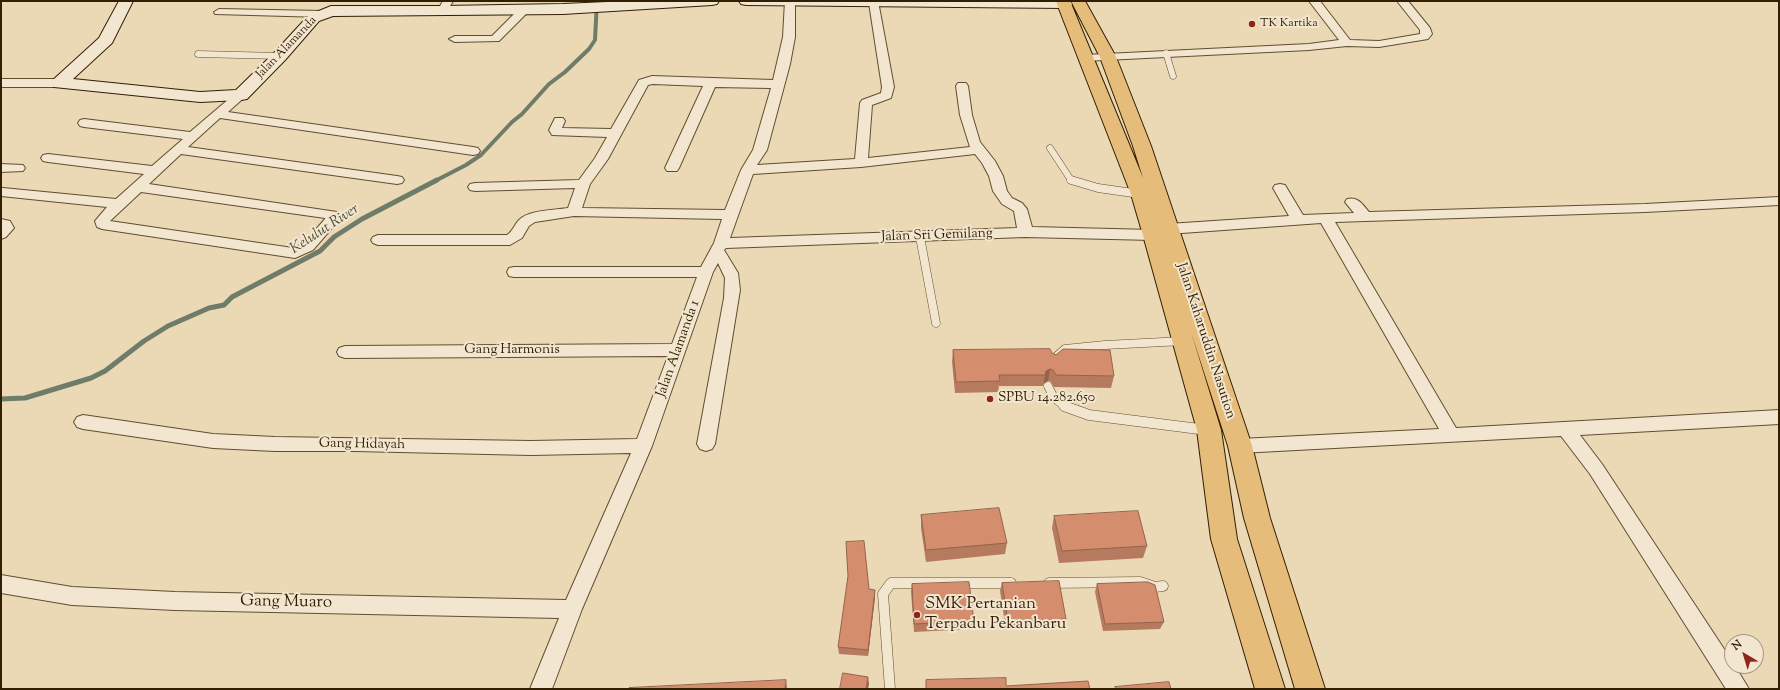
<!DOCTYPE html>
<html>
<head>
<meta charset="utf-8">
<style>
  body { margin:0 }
  #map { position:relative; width:1780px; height:690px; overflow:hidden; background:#ebd9b6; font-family:"Sorts Mill Goudy",serif }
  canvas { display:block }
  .frame { position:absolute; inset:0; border:2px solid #321f02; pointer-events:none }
  .north { position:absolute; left:1724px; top:634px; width:40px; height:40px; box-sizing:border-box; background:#f2e6d0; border:1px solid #a5967e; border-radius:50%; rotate:322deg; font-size:11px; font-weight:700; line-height:16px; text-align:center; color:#321f02 }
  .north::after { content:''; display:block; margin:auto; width:14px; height:18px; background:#8f2418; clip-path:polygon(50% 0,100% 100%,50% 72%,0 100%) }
</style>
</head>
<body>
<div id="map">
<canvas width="1780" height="690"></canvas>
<div class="frame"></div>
<div class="north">N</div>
</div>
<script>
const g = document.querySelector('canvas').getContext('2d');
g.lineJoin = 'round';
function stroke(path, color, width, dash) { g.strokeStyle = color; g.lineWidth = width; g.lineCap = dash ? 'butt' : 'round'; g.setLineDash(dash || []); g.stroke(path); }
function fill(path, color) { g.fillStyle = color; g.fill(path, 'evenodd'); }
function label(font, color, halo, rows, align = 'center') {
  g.font = font + ' "Sorts Mill Goudy",serif'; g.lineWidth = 4; g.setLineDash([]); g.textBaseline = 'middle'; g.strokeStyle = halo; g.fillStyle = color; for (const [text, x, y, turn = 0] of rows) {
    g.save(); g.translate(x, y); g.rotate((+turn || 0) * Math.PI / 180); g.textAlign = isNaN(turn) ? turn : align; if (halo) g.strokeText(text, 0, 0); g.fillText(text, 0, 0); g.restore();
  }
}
const streamFar1 = new Path2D(`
  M435 181 466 165 481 155 512 122 522 114 549 84 565 72 589 49 595 40 597 1`);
const stream = new Path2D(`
  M1 399 25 398 91 378 105 371 144 341 168 326 209 308 224 305 232 297 320 251 334 237 362 219 437 180`);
const laneFar2 = new Path2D(`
  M1166 53 1173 76
  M198 54 280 56
  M1050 148 1071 180 1074 181`);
const laneFar1 = new Path2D(`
  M1071 180 1098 188 1140 194
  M920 237 936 323
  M1057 356 1065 349 1105 345 1183 341
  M1048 386 1054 398 1066 407`);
const lane = new Path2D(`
  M1064 406 1089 415 1207 430
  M1049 583 1140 582 1155 587 1163 586
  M890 689 883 594 891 583H1011`);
const street = new Path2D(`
  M443 1H453L446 13 442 14 437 11Z
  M785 1H795V37L790 64 767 150 757 165 855 159 860 103 862 100 881 93 882 87 869 3 870 1H878L894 87 891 98 872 105 868 158 970 147 960 115 956 86 958 83H966L968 86 972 115 980 142 995 161 1003 176 1007 191 1012 198 1022 203 1027 209 1032 227 1153 230 1158 232 1160 235 1158 238 1153 240 1025 237 726 248 724 250 738 273 740 290 715 444 712 449 706 451 700 449 697 444 724 298 725 278 718 263 713 272 652 446 582 609 552 689H530L559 618 175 610 72 605 1 593V575L72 587 175 592 566 600 631 453 531 455 355 451H275L213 448 83 429 77 427 74 422 77 417 83 415 213 434 275 437 531 441 637 439 668 356 345 358 339 356 337 352 339 348 345 346 672 344 697 277H514L509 276 507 272 509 268 514 267H701L714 243 722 219 574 216 535 222 529 226 522 238 510 245H378L373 243 371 240 373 237 378 235H507C513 231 514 225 519 220 528 210 555 210 568 208L575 188 475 191 470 190 468 187 470 184 475 183 579 180 595 158 607 137 552 135 549 130 555 118H563L565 121 562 128 611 129 639 80 652 76 773 80 783 37ZM653 84 703 86 665 168 667 171H677L679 168 715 87 771 88 753 150 741 170 725 210 582 208 590 184 608 159 648 85ZM975 154 982 163 989 176 993 191 1002 204 1014 211 1017 228 730 238 753 174 861 167Z
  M1309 1H1320L1350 40 1379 41 1420 34V30L1397 1H1408L1430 28 1432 34 1428 39 1379 47 1347 46 1309 50 1085 61 1079 58 1085 55 1309 44 1339 40Z
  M524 7 529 10 528 12 499 41 455 42 449 39 455 36H492L520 8Z
  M219 9 323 11 328 14 323 17 215 14 214 12Z
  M1 79H60L64 80 66 83 64 86 60 87H1Z
  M241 91 245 92 247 95 228 112 473 147 478 148 480 151 478 154 473 155 220 118 188 147 397 176 402 177 404 180 402 183 397 184 181 154 149 184 337 212 339 220 313 250 295 258 102 229 97 227 95 221 107 207 1 196V188H3L116 199 144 174 48 162 43 161 41 158 43 155 48 154 152 166 183 139 84 127 80 126 78 123 80 120 84 119 190 132 237 92ZM141 192 325 218V219L303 244 293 248 110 221Z
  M1 164 23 165 25 168 23 171 1 172Z
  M1280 184 1285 185 1303 215 1354 213 1345 202 1347 199C1358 196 1363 205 1369 212L1645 204 1779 197V205L1645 212 1335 222 1456 428 1779 410V424L1580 435 1602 464 1732 661V666H1735L1749 689H1726L1590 474 1561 436 1240 453 1234 451 1231 446 1234 441 1240 439 1439 429 1321 223 1168 234 1163 232 1161 229 1163 226 1168 224 1289 216 1273 188 1275 185Z
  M1 219 10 221 14 228 6 237 1 239Z`);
const secondary = new Path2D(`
  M119 1H133L112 43 73 79 200 92 236 90 274 53 309 15 331 6H442L563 4 629 1H719L717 4 712 5 563 14 333 16 319 21 286 59 247 99 241 100 200 102 54 87 52 83 54 79 99 38Z
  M739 1H1070L1072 4 1070 7 1065 8 746 5 741 4Z`);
const highway = new Path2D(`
  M1056 1H1070L1143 178 1133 146 1100 57 1071 1H1085L1116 57 1151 146 1252 446 1270 518 1325 689H1295L1244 518 1228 446 1191 332 1221 430 1237 539 1285 689H1255L1211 539 1197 430 1143 235 1131 194Z`);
const wall = new Path2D(`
  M953 350 1052 353 1114 376 1111 388 1054 387 1051 382 1048 381 1044 383 1043 386H999L998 392 955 393 952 362Z
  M921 515 1007 543 1005 554 926 562 921 528Z
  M1054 516 1147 546 1143 558 1059 563 1052 528Z
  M1002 583 1066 619 1064 626 1006 630 1000 591Z
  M912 584 974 621 973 629 914 632 911 592Z
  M1097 584 1164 622 1160 629 1103 631 1095 592Z
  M869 589 875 597 868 656 839 654 838 647Z`);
const shadedWall = new Path2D(`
  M1050 369 1048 381 1044 383 1043 386 1046 371Z
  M875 590V597L868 656V650Z
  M868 677 869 684 868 689H866Z
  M786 680 787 689H785Z`);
const building = new Path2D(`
  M1050 349 1052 353 1056 355 1063 349 1110 350 1114 376 1056 375 1053 370 1050 369 1046 371 1045 375H999L1000 381 956 382 953 350Z
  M999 508 1007 543 926 550 921 515Z
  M1138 511 1147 546 1062 551 1054 516Z
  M864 541 869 589 875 590 868 650 838 647 848 576 846 542Z
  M1059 581 1066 619 1008 622 1002 583Z
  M969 582 974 621 914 624 912 584Z
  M1148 582 1155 585 1164 622 1105 624 1097 584Z
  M843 673 868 677 866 689H840Z
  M1006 678V686L1088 681 1090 689H926V680Z
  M786 680 785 689H629V688Z
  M1169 682 1171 689H1116L1115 687Z`);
const markers = [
  [1252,24,4,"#8f2418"],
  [990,399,4,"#8f2418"],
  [917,615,4,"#8f2418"]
];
const farPoinames = [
  ["TK Kartika",1260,24]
];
const farStreetnames = [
  ["Jalan Alamanda",287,48,-46]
];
const streetNames = [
  ["Jalan Sri Gemilang",937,236,-2],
  ["Jalan Kaharuddin Nasution",1205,341,72],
  ["Jalan Alamanda 1",679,349,-70],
  ["Gang Harmonis",512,351],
  ["Gang Hidayah",362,445,1]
];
const poiNames = [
  ["SPBU 14.282.650",998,399]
];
const waterNames = [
  ["Kelulut River",325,230,-33]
];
const nearStreetnames = [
  ["Gang Muaro",286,603,1]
];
const nearPoinames = [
  ["SMK Pertanian",925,605],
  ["Terpadu Pekanbaru",925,625]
];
stroke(streamFar1, '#6f7c69', 4);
stroke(stream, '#6f7c69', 5);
stroke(laneFar2, '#604e2f', 7);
stroke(laneFar1, '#604e2f', 9);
stroke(lane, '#604e2f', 11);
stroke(street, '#604e2f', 2);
stroke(secondary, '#321f02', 2);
stroke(highway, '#321f02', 2);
stroke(laneFar2, '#f2e6d0', 6);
stroke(laneFar1, '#f2e6d0', 8);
stroke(lane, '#f2e6d0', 10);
fill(street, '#f2e6d0');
fill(secondary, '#f2e6d0');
fill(highway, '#e6bc7b');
fill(wall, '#b67a5f');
fill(shadedWall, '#94634d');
fill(building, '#d48e6e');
stroke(building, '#94634d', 1);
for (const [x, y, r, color] of markers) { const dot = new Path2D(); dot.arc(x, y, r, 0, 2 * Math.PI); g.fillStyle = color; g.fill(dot); stroke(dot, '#f2e6d0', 1.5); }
label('12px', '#321f02', '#f2e6d0', farPoinames, 'left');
label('12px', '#321f02', '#f2e6d0', farStreetnames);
label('14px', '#321f02', '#f2e6d0', streetNames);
label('14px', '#321f02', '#f2e6d0', poiNames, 'left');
label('italic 15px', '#514e36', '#f2e6d0', waterNames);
label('17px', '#321f02', '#f2e6d0', nearStreetnames);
label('17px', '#321f02', '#f2e6d0', nearPoinames, 'left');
</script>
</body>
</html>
